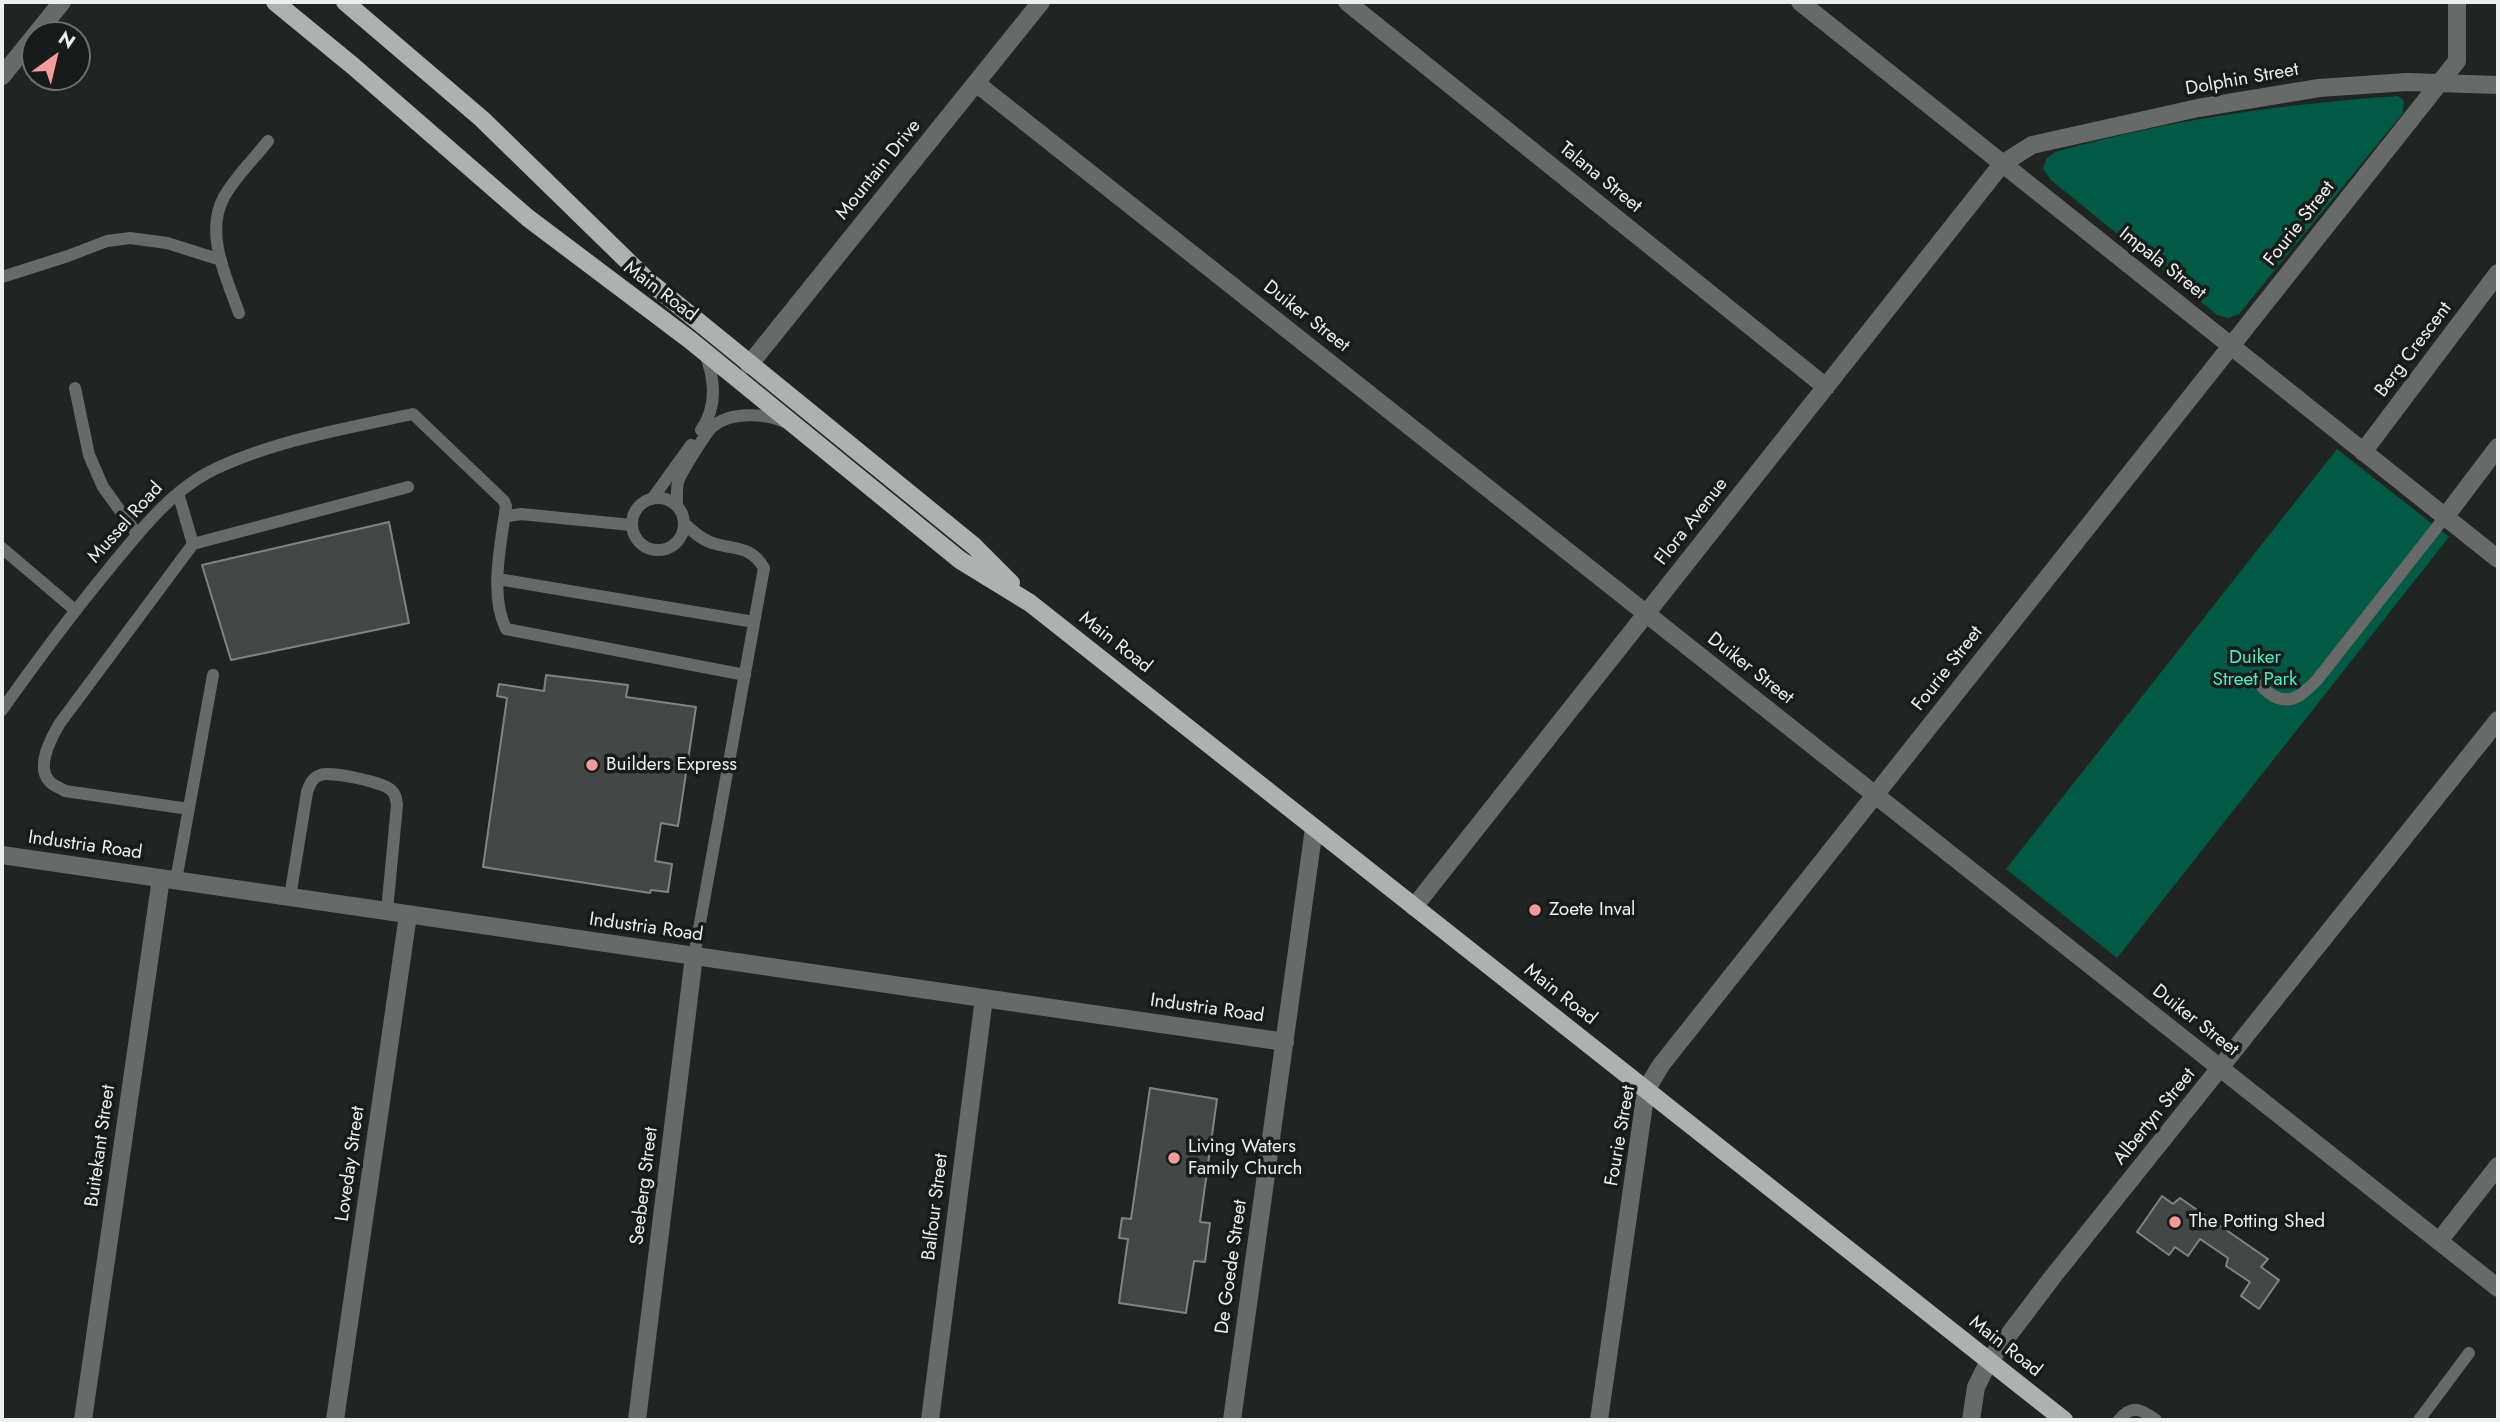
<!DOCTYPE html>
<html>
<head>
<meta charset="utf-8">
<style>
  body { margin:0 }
  #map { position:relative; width:2500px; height:1422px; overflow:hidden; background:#202523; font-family:Jost,sans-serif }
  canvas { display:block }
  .frame { position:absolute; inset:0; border:4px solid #ecefee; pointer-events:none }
  .north { position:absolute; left:21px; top:21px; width:70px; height:70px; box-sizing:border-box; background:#171b1a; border:2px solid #6c706f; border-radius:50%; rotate:34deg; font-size:19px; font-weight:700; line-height:28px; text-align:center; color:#ecefee }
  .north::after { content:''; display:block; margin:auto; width:24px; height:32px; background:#f59b99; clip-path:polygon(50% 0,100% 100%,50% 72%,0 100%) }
</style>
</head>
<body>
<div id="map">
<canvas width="2500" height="1422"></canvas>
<div class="frame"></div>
<div class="north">N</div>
</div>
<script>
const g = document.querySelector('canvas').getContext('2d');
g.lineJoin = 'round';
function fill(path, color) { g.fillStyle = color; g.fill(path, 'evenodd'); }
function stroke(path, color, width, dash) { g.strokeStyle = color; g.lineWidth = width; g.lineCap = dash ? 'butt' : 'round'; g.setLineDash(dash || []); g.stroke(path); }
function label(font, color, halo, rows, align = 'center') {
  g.font = font + ' Jost,sans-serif'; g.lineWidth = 7; g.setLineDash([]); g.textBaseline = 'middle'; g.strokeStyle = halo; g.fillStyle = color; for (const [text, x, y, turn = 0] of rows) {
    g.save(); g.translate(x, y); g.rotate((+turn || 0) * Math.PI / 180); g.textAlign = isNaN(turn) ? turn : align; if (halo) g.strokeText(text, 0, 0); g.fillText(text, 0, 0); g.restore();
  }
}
const green = new Path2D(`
  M2398 96 2404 101 2403 113 2239 314 2228 318 2217 315 2051 180 2043 169 2046 159 2055 152C2167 120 2282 104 2398 96Z
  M2337 449 2449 537 2117 958 2006 869Z`);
const building = new Path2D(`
  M389 522 409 623 231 660 202 565Z
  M546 675 628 685 626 697 696 707 678 826 661 823 655 861 672 864 668 892 651 890 650 893 483 867 507 698 497 696 499 684 544 691Z
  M1150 1088 1217 1099 1200 1222 1210 1223 1205 1262 1194 1261 1186 1313 1119 1303 1128 1239 1119 1238 1122 1218 1131 1219Z
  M2162 1196 2173 1204 2180 1198 2268 1259 2261 1267 2279 1280 2259 1309 2241 1296 2250 1282 2226 1266 2228 1258 2200 1239 2188 1256 2175 1247 2169 1255 2137 1232Z`);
const service = new Path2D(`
  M2 277 68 256 107 241 130 238 167 243 221 260
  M239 313C227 279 204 233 224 197 235 177 254 159 268 141
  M75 388 89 455 103 487 137 534
  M701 430C718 406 715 378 704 351
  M178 493 193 544
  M632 524a26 26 0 1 1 52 0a26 26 0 1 1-52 0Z
  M652 499 691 445
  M677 506C677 498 676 486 679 479 683 470 706 433 712 427 730 411 767 413 787 423
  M504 519 508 516 521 514 631 525
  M684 523C693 532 703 541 716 544 737 550 751 546 764 568L694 956
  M2 548 75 610
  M498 579 754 622
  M2255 675C2262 692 2282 707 2300 695 2306 691 2312 685 2317 680L2445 517
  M2 710C36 662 71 615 108 570 137 535 167 495 207 473 267 442 347 428 413 414L504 501 506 506C501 544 489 594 506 629L745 675
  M189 809 65 791C60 788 54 786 50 782 35 767 51 738 60 723L193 544 408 487
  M176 880 213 675
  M290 897 307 792C310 784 312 778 320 775 330 771 384 782 391 790 396 794 396 799 397 805L387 911
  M2119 1420C2132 1404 2141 1409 2156 1420
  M2419 1420 2469 1353`);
const minor = new Path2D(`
  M1347 2 1826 387
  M1800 2 2498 559
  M2 76 62 2
  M976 83 2498 1288
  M749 365 1041 2
  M2363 452 2498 273
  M2445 517 2498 447
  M2 855 1285 1042
  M1414 907 2002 164 2032 145 2198 108 2319 88 2407 82 2498 85
  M2439 1241 2498 1166
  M83 1420 161 878
  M335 1420 408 915
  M637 1420 694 956
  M930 1420 984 998
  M1232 1420 1314 828
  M1599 1420 1646 1090 1661 1065 2457 61V2
  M1971 1420 1976 1387 1989 1361 2051 1279 2498 720`);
const primary = new Path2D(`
  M275 2 353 66 528 218 690 340 960 560 1030 603 2064 1420
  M345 2 482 119 646 279 974 546 1011 583`);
const markers = [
  [592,765,7,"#f59b99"],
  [1535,910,7,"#f59b99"],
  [1174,1158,7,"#f59b99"],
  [2175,1222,7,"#f59b99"]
];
const streetNames = [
  ["Dolphin Street",2242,80,-10],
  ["Mountain Drive",879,170,-51],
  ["Talana Street",1600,178,39],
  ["Fourie Street",2300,224,-52],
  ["Impala Street",2162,264,38],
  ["Main Road",660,292,37],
  ["Duiker Street",1306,317,38],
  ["Berg Crescent",2414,350,-53],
  ["Flora Avenue",1692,522,-52],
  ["Mussel Road",126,523,-48],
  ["Main Road",1115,643,38],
  ["Duiker Street",1750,669,38],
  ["Fourie Street",1948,669,-52],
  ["Industria Road",85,846,8],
  ["Industria Road",646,928,8],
  ["Main Road",1560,995,38],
  ["Industria Road",1207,1009,8],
  ["Duiker Street",2195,1021,38],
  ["Albertyn Street",2155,1117,-51],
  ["Fourie Street",1621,1136,-80],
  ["Buitekant Street",101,1146,-82],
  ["Loveday Street",351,1164,-82],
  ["Seeberg Street",645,1186,-83],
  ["Balfour Street",936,1207,-83],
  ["De Goede Street",1232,1267,-82],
  ["Main Road",2005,1347,38]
];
const parkNames = [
  ["Duiker",2255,658],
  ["Street Park",2255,680]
];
const poiNames = [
  ["Builders Express",606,765],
  ["Zoete Inval",1549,910],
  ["Living Waters",1188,1147],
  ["Family Church",1188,1169],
  ["The Potting Shed",2189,1222]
];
fill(green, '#005a46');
fill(building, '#434846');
stroke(building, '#7f8482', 2);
stroke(service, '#686a69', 12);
stroke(minor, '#686a69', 18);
stroke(primary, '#adb2b0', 18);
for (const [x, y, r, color] of markers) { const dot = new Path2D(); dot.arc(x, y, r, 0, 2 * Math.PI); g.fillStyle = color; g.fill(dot); stroke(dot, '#171b1a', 2.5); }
label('19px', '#ecefee', '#171b1a', streetNames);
label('19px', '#3ff4c6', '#171b1a', parkNames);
label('19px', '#ecefee', '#171b1a', poiNames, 'left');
</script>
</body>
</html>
